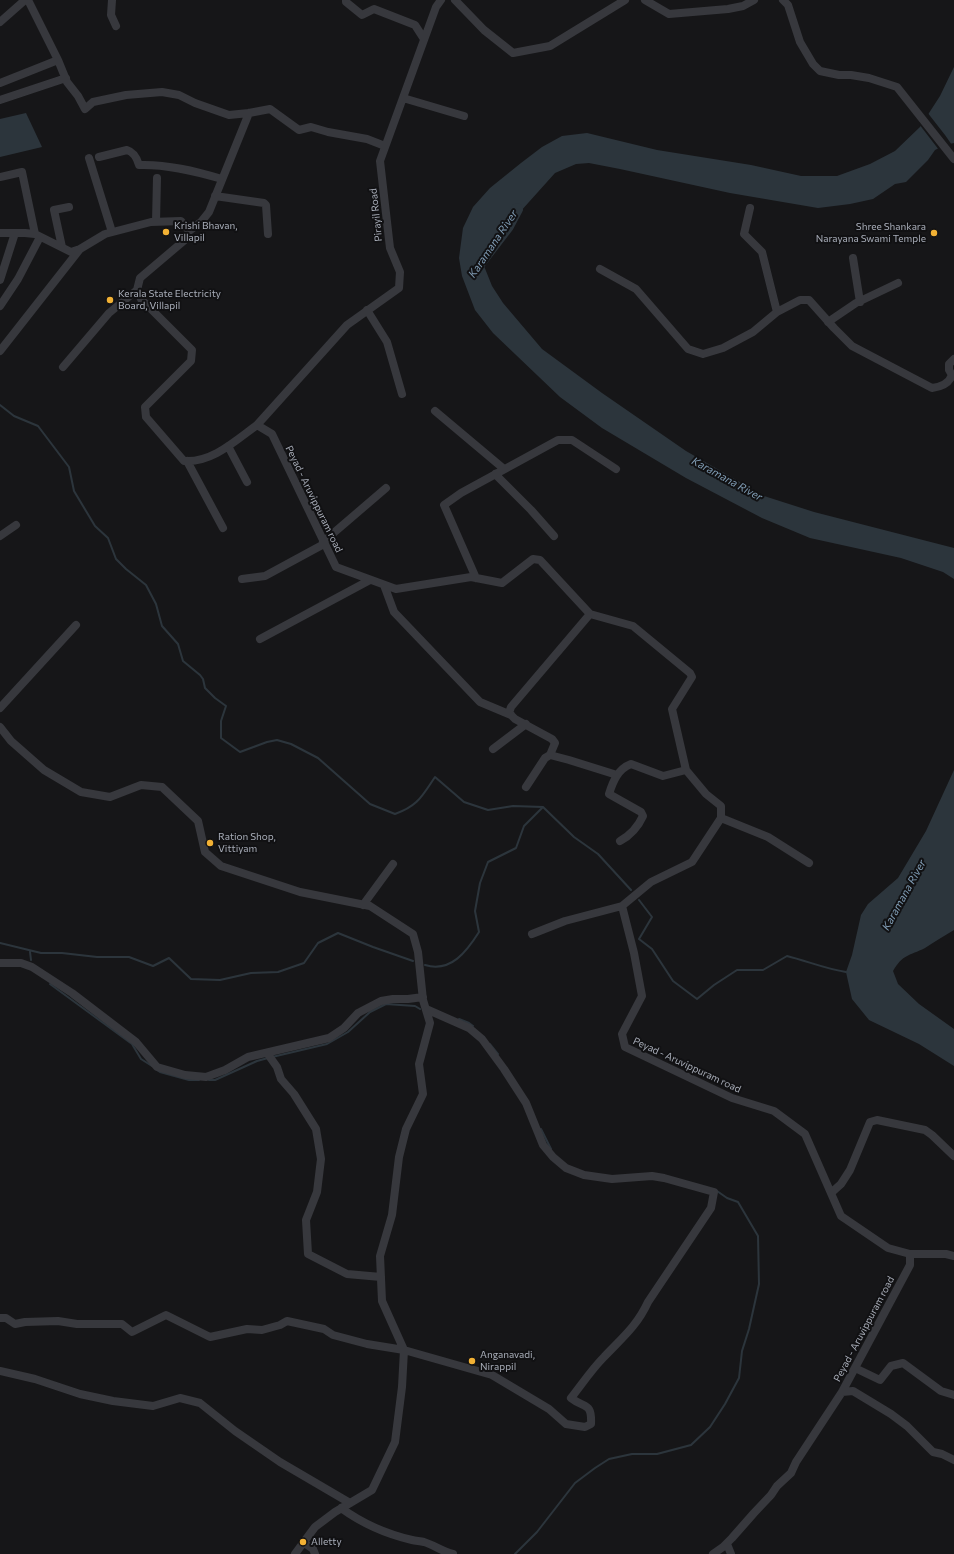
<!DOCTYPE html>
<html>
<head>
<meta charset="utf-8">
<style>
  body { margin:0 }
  canvas { display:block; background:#161618 }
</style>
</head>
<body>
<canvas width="954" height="1554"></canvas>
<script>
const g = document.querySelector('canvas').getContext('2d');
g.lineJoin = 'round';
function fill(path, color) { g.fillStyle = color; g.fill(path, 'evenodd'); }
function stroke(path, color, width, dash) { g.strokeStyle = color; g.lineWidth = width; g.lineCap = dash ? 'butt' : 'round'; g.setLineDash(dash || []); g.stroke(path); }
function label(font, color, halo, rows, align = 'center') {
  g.font = font + ' Commissioner,sans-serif'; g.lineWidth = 4; g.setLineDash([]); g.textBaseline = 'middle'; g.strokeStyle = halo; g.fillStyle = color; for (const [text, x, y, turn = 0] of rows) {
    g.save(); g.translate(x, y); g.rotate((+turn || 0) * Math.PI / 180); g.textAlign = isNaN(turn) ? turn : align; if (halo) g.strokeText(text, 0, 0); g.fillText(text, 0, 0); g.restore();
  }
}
const water = new Path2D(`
  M954 67V143L945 145 935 150 928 160 906 182 895 184 873 199 850 204 818 208 730 193 620 169 589 163 576 164 555 173 485 251 484 266 492 286 503 303 542 349 602 393 686 451 764 496 814 512 954 548V579L943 572 901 558 810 538 762 518 686 478 602 428 560 397 493 333 475 310 462 276 459 258 463 228 473 207 490 188 521 163 542 147 562 136 587 133 657 150 751 165 801 176H837L870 164 895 151 920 127 940 96Z
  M26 113 42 147 0 157V119Z
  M954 770V930C944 936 934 942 925 948 909 956 903 954 893 971L898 984 919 1004 954 1029V1066L919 1044 869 1020 852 999 846 972 852 955 861 915 868 904 898 878 926 831Z`);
const pier = new Path2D(`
  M927 112 945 135 952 145 946 146 939 150 919 124Z`);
const stream = new Path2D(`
  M0 405 14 416 38 426 69 467 74 491 95 526 108 538 116 559 126 569 146 585 156 604 162 626 178 644 183 661 200 675 203 679 205 688 215 698 226 706 221 721V738L240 752 267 742 277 740 291 744 318 758 370 804 395 814C418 806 422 796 435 777L464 802 488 810 513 806 543 807
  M639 900 652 917 639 939 652 949 673 981 697 999 714 985 737 970H763L787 956C807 961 826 969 846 972
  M0 943 41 953H62L97 957H129L153 966 169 958 191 979 220 980 251 973 278 972 304 963 318 943 338 933 373 947 413 961
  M30 952 31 960
  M425 965C451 973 467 951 479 932L475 911 480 883 488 862 516 848 524 826 543 807 574 837 598 854 631 890
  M50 984 132 1044 141 1059 152 1066
  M459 1019 469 1023 473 1026
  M490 1044 498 1054
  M272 1057 327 1044 348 1032 370 1012 386 1004 415 1006 420 1009
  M157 1070 160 1072 189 1080H199
  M209 1080H215L257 1061 268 1058
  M541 1129 551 1149
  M515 1554 537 1532 575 1483 595 1468 609 1459 632 1454H657L691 1445 710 1427 725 1404 739 1378 742 1351 749 1329 759 1284 758 1236 738 1202 727 1198 717 1191`);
const river = new Path2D(`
  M475 269 508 226 517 209`);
const street = new Path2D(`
  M28 0 58 60 67 82 78 96 85 109 93 102 126 95 162 92 179 95 195 103 229 115 249 113 270 109 299 130 311 127 328 132 367 139 385 146
  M112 0 111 15 116 26
  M346 0V2L362 15 374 9 415 25 424 39
  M455 0 484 30 513 53 550 46 625 0
  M645 0 669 14 728 9 743 6 754 0
  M783 0 788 5 800 42 813 64 820 71 839 75H851L869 78 897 87 954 159
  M0 22 25 0
  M0 83 58 60
  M403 98 464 116
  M0 100 66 78
  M99 157 127 150C134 152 137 158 139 165 167 164 195 171 222 179
  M89 158 112 232
  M0 177 22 172 35 234
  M215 196 264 203 266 205 268 234
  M750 208 744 234 762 252 777 312 800 300H809L834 328 852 346 932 388C940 387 949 384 952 375L949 370V364L954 359
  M156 222 157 178
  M189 231 201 222 209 212 249 113
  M0 233H25L35 234 71 252 80 249 105 234 151 222 181 221 189 231 186 239 140 278 137 290 141 299 192 350 191 361 145 407 146 417 184 461C212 463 235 441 257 425L272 434 336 567 396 589 471 577 502 583 533 559 540 560 590 614 633 626 690 673 692 677 672 709 686 770 706 794 721 806V818L692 862 651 882 622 906 634 953 642 996 622 1034 625 1047 732 1098 774 1111 805 1134 841 1216 888 1248 910 1254V1265L842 1392
  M62 247 54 210 69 207
  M853 258 860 302
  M600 269 636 289 688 349 703 354 723 348 753 332 777 312
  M0 280 15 233
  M0 306 18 279 40 237
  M367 310 387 342 402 394
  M828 322 856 303 898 283
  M0 351 80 249
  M63 367 109 313 137 290
  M435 411 504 469
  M257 425 347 325 399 288 400 272 390 248 380 161 436 7 441 0
  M228 446 247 482
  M187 461 223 528
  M495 474 531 510 554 536
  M0 536 16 525
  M323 542 386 488
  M476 578 444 505 461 493 558 440H572L616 469
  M242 579 265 576 324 544
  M384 585 394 612 480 702 511 715
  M260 639 370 580
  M0 708 76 625
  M0 727 11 741 44 770 81 792 110 797 141 785 162 787 198 821 205 852 221 866 300 892 370 906 413 934 418 952 423 1000 430 1023 419 1064 423 1094 406 1129 399 1157 392 1215 380 1256 382 1301 404 1350 402 1387 395 1442 372 1490 335 1512 315 1527 295 1554
  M493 749 526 724
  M550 755 555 743 552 739 515 719 509 713 511 707 590 614
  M526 787 545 758 550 755 569 760 617 775
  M721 818 768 837 809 863
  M620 841C631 835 638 827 643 816L641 812 609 794C613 781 618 769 631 764L663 776 686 770
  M363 905 393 864
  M532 934 565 921 622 906
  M0 963H21L32 967 72 993 136 1042 157 1067 185 1075 206 1077 225 1070 248 1057 329 1038 344 1028 358 1013 381 1001 393 999H408L423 997
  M267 1053 277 1067 281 1079 294 1094 316 1129 321 1159 317 1192 306 1220 308 1254 347 1274 381 1277
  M831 1193 841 1184 850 1170 870 1122 877 1120 925 1130 932 1135 954 1156
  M910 1254H946L954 1256
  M0 1318H6L15 1324 25 1322 58 1321 77 1324H122L132 1332 166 1315 210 1337 247 1329 262 1330 280 1325 287 1321 324 1329 333 1335 367 1344 404 1350 492 1375 549 1409 566 1424 585 1427 591 1424C592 1402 585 1409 571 1398 582 1384 592 1369 604 1357 622 1338 637 1326 648 1302L711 1208 714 1192 664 1178 652 1176 612 1179 584 1175 566 1168 553 1157 543 1145 526 1103 504 1069 482 1039 469 1028 426 1009
  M855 1368 880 1380 891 1366 903 1363 941 1391 954 1395
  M0 1371 35 1379 80 1394 113 1401 153 1406 180 1398 200 1403 235 1431 280 1462 350 1503
  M341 1508C363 1524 386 1534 412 1540 416 1541 420 1541 424 1542 434 1545 443 1552 453 1554
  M303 1542 313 1549 315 1554
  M727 1544 731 1554
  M713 1554 723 1547 732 1538 754 1513 771 1495 777 1486 791 1473 796 1462 842 1392 853 1391 891 1414 907 1426 933 1452 942 1454 954 1460`);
const markers = [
  [166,232,4,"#f2b134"],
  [934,233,4,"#f2b134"],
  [110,300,4,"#f2b134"],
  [210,843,4,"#f2b134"],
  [472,1361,4,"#f2b134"],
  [303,1542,4,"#f2b134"]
];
const streetNames = [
  ["Pirayil Road",376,215,-96],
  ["Peyad - Aruvippuram road",314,499,64],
  ["Peyad - Aruvippuram road",687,1065,25],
  ["Peyad - Aruvippuram road",864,1329,-62]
];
const poiNames = [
  ["Krishi Bhavan,",174,226],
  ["Villapil",174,238],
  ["Shree Shankara",926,227,"right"],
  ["Narayana Swami Temple",926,239,"right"],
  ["Kerala State Electricity",118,294],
  ["Board, Villapil",118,306],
  ["Ration Shop,",218,837],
  ["Vittiyam",218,849],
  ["Anganavadi,",480,1355],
  ["Nirappil",480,1367],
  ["Alletty",311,1542]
];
const waterNames = [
  ["Karamana River",493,244,-56],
  ["Karamana River",727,479,29],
  ["Karamana River",904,895,-61]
];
fill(water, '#2c353c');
fill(pier, '#161618');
stroke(stream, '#2c353c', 2);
stroke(river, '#2c353c', 12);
stroke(street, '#37383d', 8);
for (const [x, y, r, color] of markers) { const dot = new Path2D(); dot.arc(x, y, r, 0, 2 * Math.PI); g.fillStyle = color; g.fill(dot); stroke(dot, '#111113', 1.5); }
label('10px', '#a8adb8', '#111113', streetNames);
label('10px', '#a8adb8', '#111113', poiNames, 'left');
label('italic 11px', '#7f9bb3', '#111113', waterNames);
</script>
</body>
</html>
